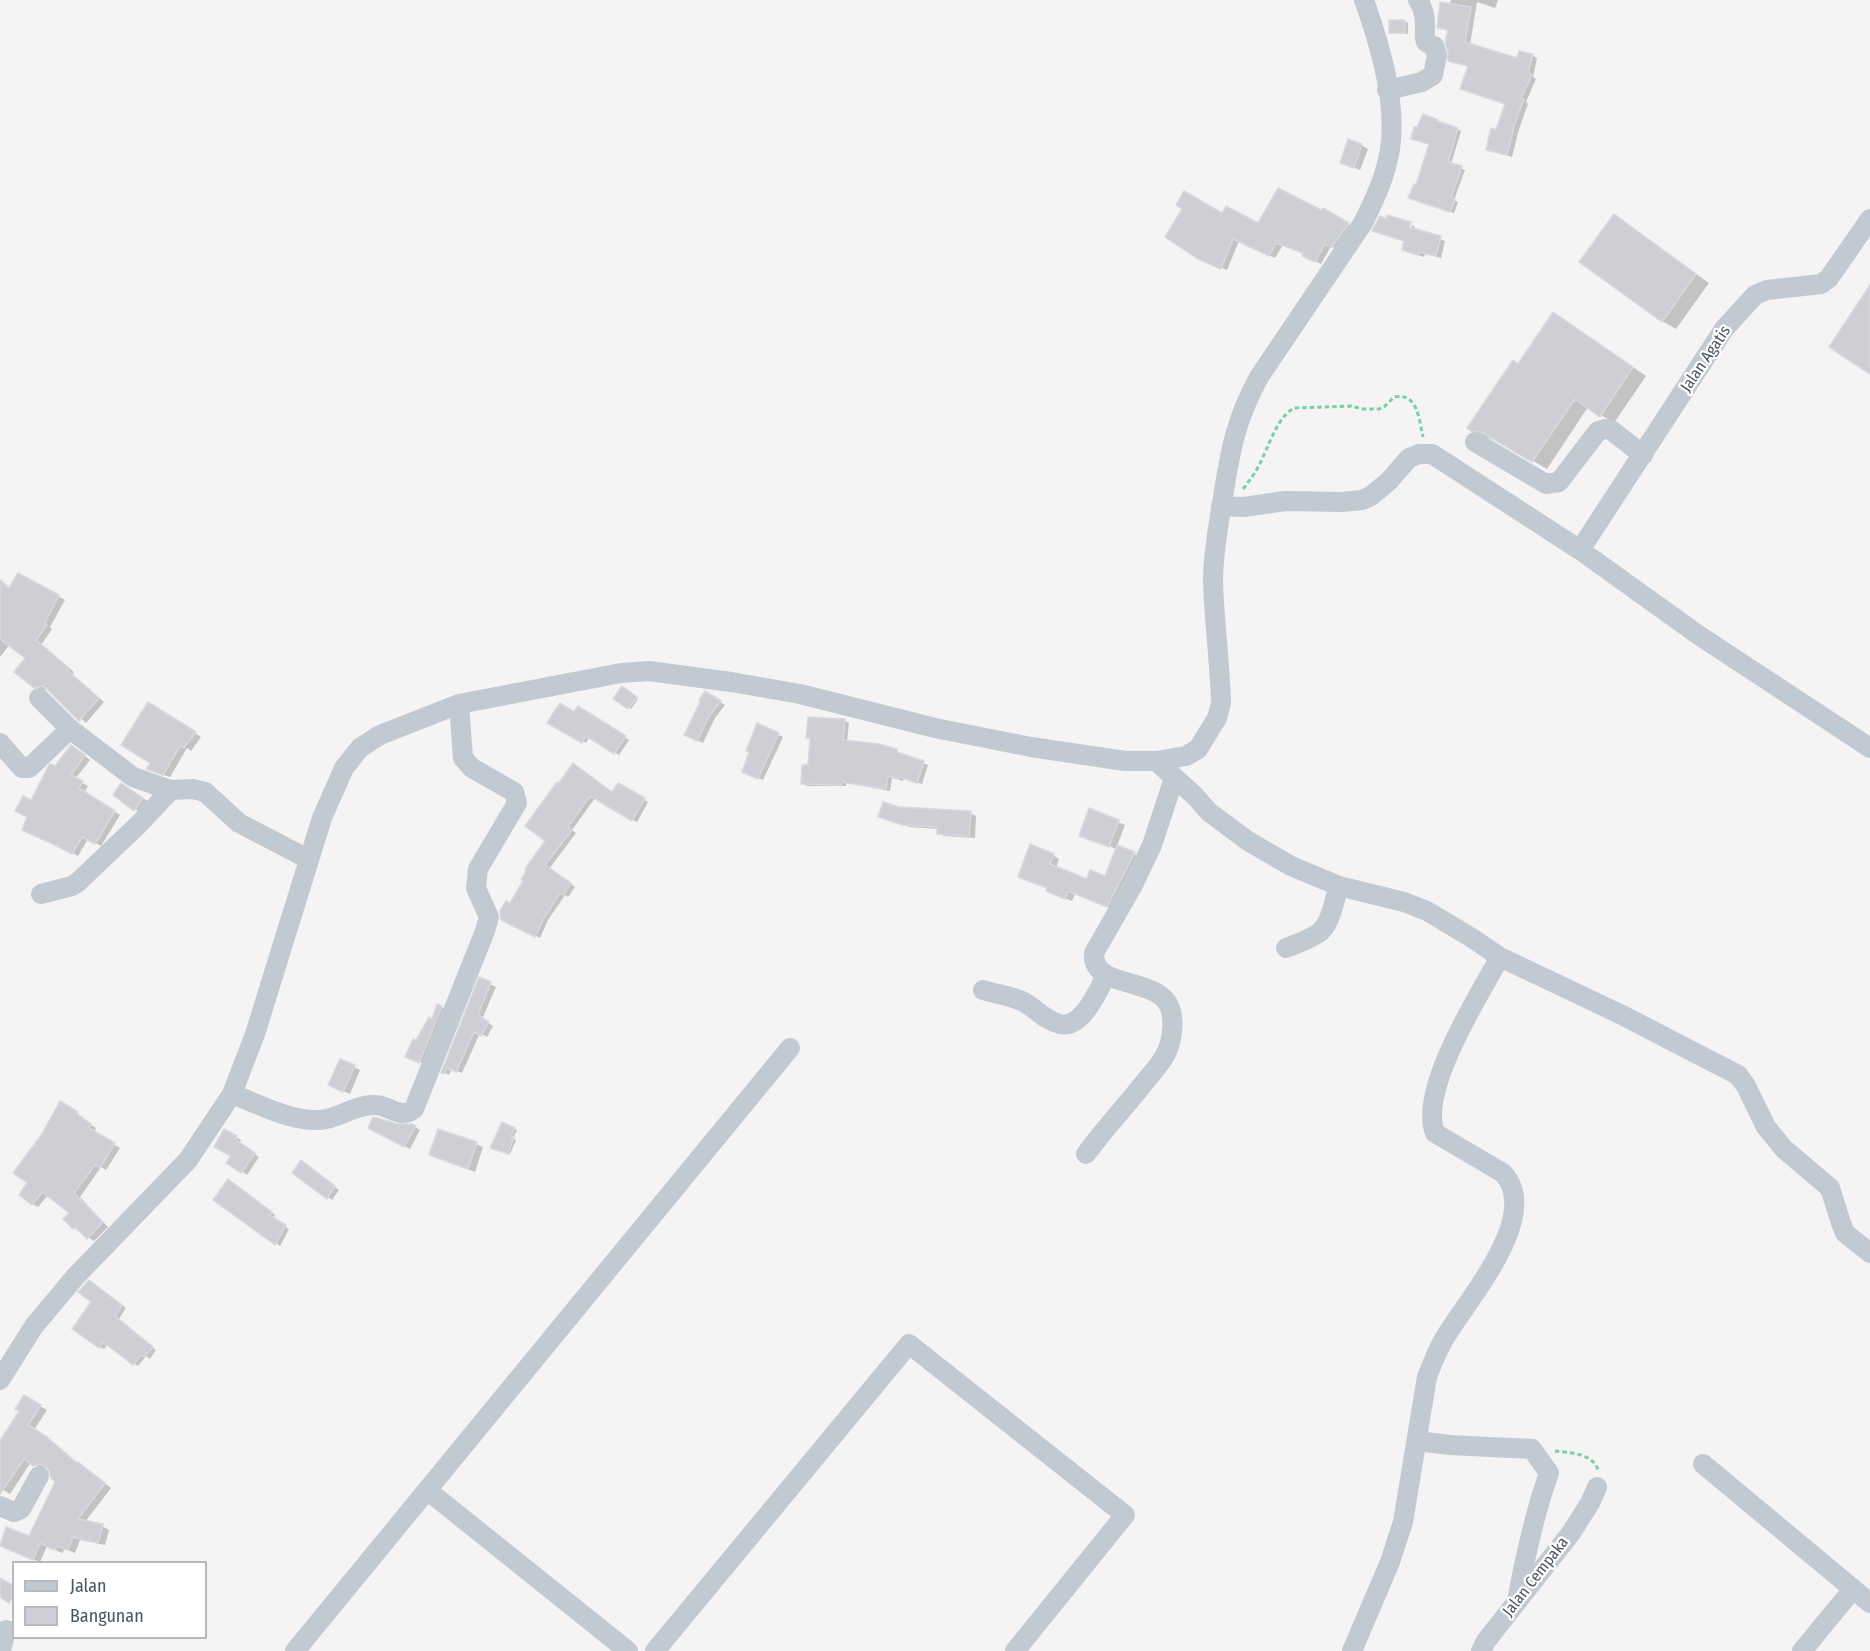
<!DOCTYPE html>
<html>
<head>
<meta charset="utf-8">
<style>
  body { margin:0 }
  #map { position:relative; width:1870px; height:1651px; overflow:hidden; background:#f5f3f3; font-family:"Fira Sans Condensed",sans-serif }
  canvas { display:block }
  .legend { position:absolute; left:12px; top:1561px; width:195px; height:78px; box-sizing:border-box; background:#fff; border:2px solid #b7bbc0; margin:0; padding:8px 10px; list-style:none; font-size:18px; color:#4a5661 }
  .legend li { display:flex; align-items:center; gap:12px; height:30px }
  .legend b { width:30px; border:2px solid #b7bbc0 }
</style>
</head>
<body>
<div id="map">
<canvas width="1870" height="1651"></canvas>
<ul class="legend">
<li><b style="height:8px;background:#c1cad2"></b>Jalan</li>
<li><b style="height:16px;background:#cdcfd5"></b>Bangunan</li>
</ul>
</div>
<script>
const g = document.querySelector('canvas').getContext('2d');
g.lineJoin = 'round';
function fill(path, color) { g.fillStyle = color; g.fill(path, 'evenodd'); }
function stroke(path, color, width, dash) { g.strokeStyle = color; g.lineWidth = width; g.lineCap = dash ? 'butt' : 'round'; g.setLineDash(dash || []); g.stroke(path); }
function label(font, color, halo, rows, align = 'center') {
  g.font = font + ' "Fira Sans Condensed",sans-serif'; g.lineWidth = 4.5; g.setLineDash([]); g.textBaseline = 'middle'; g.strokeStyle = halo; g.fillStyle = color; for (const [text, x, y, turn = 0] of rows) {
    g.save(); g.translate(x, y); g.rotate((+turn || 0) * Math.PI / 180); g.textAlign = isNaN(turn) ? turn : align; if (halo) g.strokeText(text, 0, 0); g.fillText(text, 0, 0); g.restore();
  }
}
const shadow = new Path2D(`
  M1451 0H1498L1495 8 1477 2 1470 45 1518 60 1532 55 1537 58 1533 77 1536 79 1526 102 1528 104 1519 129 1512 157 1488 149 1497 131 1507 105 1467 91 1469 67 1450 60 1449 31 1439 27Z
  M1405 21 1408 23V34L1391 32Z
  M1457 129 1461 131 1451 164 1465 170 1454 200 1458 202 1454 213 1413 200 1417 187Z
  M1361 145 1368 149 1360 170 1341 162Z
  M1323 210 1353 227 1338 250 1331 246 1321 264 1304 255 1305 254 1283 245 1275 258 1239 241 1227 270 1206 261 1222 215 1258 225 1322 212Z
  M1615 216 1709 283 1676 329 1662 321Z
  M1412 225 1415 227 1414 230 1445 241 1441 258 1425 254 1424 257 1409 252 1406 242 1374 231 1408 235Z
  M1567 322 1646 376 1614 423 1588 407 1547 469 1496 439 1486 438 1469 428 1519 365Z
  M19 575 65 600 50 627 52 629 41 645 74 672 72 675 104 702 86 723 49 689 41 690 34 686 28 658 10 644 0 657V579L10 588Z
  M623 688 638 699 631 709 615 698Z
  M706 693 725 705 715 718 703 743 685 734Z
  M148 704 201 737 191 751 187 748 170 777 154 772 152 762Z
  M578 708 629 740 619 755 590 736 586 743 549 722 574 714Z
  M810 718 845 721 849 723 847 742 896 750 900 755 928 765 922 784 904 778 903 781 892 778 890 791 846 783V786H807L803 783 809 766 811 739 808 737Z
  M758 725 783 737 763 780 748 774Z
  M77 750 90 760 75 779 88 786 84 793 120 815 101 846 88 839 78 856 63 848 32 802 55 768Z
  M557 784 613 794 618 785 648 802 637 822 595 798 572 830 576 833 549 869 575 887 568 897 565 895 548 920 540 938 502 919 547 841Z
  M122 785 149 802 141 813 135 809Z
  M899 809 970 813 976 816 975 838 944 836 938 833V829L910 827 885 819Z
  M1090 810 1125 825 1117 846 1141 857 1114 909 1075 894 1072 901 1054 894 1048 888 1026 880 1053 855 1059 859 1056 868 1087 881 1106 878 1117 850 1103 842 1102 844 1087 839Z
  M480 979 496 987 482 1019 493 1026 487 1037 480 1033 462 1073 452 1069 449 1075 443 1072Z
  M438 1006 444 1008 422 1063 407 1056 433 1021Z
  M354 1067 360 1070 350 1094 336 1088Z
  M61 1104 83 1117 82 1119 96 1128 94 1132 120 1148 106 1170 101 1167 80 1197 108 1227 94 1241 74 1228 71 1213 48 1195 38 1207 32 1204 29 1183 44 1134Z
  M503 1124 517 1130 513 1138 516 1140 510 1154 494 1149Z
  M412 1125 420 1130 410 1149 370 1127Z
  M439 1130 483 1147 475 1172 437 1158Z
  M225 1131 241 1140 239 1143 259 1157 247 1175 228 1162 233 1156Z
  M306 1165 339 1190 332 1200 328 1197Z
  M233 1183 275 1215 273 1219 289 1229 280 1246 276 1243Z
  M94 1284 126 1308 119 1319 156 1350 150 1359 146 1356 138 1366 108 1344 104 1349 99 1347Z
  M24 1397 47 1410 34 1430 111 1488 85 1522 102 1526 109 1530 105 1545 80 1540 75 1553 65 1549 62 1553 47 1546 40 1562 7 1549 30 1538 57 1481 51 1470 47 1467 42 1469 31 1462 10 1494 0 1488V1444L21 1411Z`);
const building = new Path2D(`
  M1440 2 1471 7 1465 42 1517 58 1519 51 1533 54 1528 73 1532 75 1521 98 1524 99 1514 126 1507 155 1486 150 1491 128 1496 130 1505 104 1460 89 1468 66 1448 61V52L1445 42 1448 30 1437 28Z
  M1389 20H1405V33H1389Z
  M1423 114 1438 120 1437 121 1458 128 1448 162 1462 166 1451 198 1455 199 1450 212 1408 198 1414 184 1416 185 1429 144 1411 139 1414 127H1417Z
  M1348 139 1362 144 1354 168 1340 163Z
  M1278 188 1321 210 1323 208 1349 223 1331 248 1325 244 1315 262 1302 256 1303 253 1276 243 1269 256 1233 239 1221 269 1198 259 1165 237 1182 209 1176 205 1184 191 1222 213 1226 206 1258 223Z
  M1614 214 1696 274 1662 322 1579 262Z
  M1387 215 1411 222 1409 227 1441 236 1436 256 1419 252 1418 255 1402 250 1404 241 1372 231 1380 216 1386 219Z
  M1870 285V374L1829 347Z
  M1553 312 1633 367 1600 417 1575 399 1532 462 1481 432 1471 431 1467 428 1513 360 1518 364Z
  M18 573 59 595 45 623 47 625 36 640 69 668 67 670 99 698 79 721 47 689 42 686 34 688 14 672 25 658 0 639V580L9 588Z
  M622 686 637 697 628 709 613 699Z
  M705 691 721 701 710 715 697 741 684 735 700 702 699 700Z
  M148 702 196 732 184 748 180 746 163 775 146 769 150 763 121 745Z
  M560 703 574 712 578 706 626 736 614 754 586 736 582 743 547 723Z
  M808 717 845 719 843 740 879 744 897 749V752L924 761 917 783 899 777V779L888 776 886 789 842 782V785L801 784 802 765H808L810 738H806Z
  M757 723 779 733 758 779 742 772 749 752 746 751Z
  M71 745 85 755 71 775 83 781 79 788 115 811 95 844 82 837 72 854 57 846 22 830 27 817 15 811 23 796 31 800 49 765 51 764 55 766Z
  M573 763 612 792 618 783 645 798 632 821 590 796 568 827 572 830 545 865 571 883 563 895 560 893 544 918 535 937 501 920 500 911 506 901 510 903 523 881 521 880 527 870 525 869 545 841 525 826 557 782 559 783Z
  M121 783 143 798 134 811 113 795Z
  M883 802 899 807 971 811 969 836 937 834V827L903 825 878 817Z
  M1089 808 1119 820 1109 847 1079 836Z
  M1030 844 1054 854 1050 864 1087 879 1090 870 1105 876 1117 845 1135 852 1107 907 1068 891 1065 899 1046 891 1047 888 1018 877Z
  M479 977 491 982 478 1015 489 1022 481 1036 474 1032 456 1072 447 1068 444 1074 441 1073Z
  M437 1004 442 1006 419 1063 405 1057 413 1039 416 1040 429 1017 432 1019Z
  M340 1059 355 1065 343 1092 328 1085Z
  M60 1101 78 1112 77 1114 91 1124 89 1128 115 1143 100 1168 95 1165 74 1193 103 1222 87 1239 75 1227 73 1229 63 1219 69 1213 42 1192 32 1205 19 1195 27 1183 13 1173 42 1134Z
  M373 1117 398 1124H412L416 1126 404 1147 368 1128Z
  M502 1122 515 1128 511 1136 514 1137 508 1154 490 1148Z
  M224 1129 237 1136 235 1139 255 1153 241 1173 226 1163 231 1156 214 1147Z
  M438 1129 477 1142 468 1169 429 1155Z
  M301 1160 335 1186 327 1199 292 1173Z
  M228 1179 272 1212 269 1215 286 1225 275 1245 213 1200Z
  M89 1280 122 1305 115 1316 153 1347 144 1357 141 1355 133 1365 103 1342 99 1348 72 1329 91 1302 78 1292Z
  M24 1395 41 1405 28 1425 47 1437 77 1463 78 1462 105 1483 78 1519 103 1524 98 1543 73 1537 68 1550 57 1546 54 1550 40 1543 33 1560 0 1546 6 1527 29 1536 55 1482 51 1478 49 1470 45 1466 39 1464 33 1466 24 1459 0 1494V1441L19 1411 15 1409Z
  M0 1578 14 1586V1595L9 1603 0 1597Z`);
const path = new Path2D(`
  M1243 489C1249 481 1255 474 1259 465 1269 447 1276 418 1294 408L1351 406 1362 409H1379L1384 407 1394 397C1418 392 1419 420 1423 437
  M1555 1451C1570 1453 1593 1453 1598 1470`);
const minor = new Path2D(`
  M1387 90 1422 82 1433 75 1437 55 1434 46C1433 46 1426 42 1426 42 1422 37 1430 17 1418 0
  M1475 442 1546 484 1559 482 1598 431 1605 429 1611 430 1643 455
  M1221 506 1244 507 1285 501 1342 502 1362 500 1371 496 1389 481 1409 458 1419 454H1432L1580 550 1697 634 1870 748
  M1580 550 1724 329 1755 295 1767 290 1821 284 1829 278 1870 219
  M39 698 70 729 133 777 170 790 193 789 205 792 239 823 308 859
  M0 743 22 768H29L70 729
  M1156 761 1194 795 1209 812 1248 841 1291 866 1339 886 1404 902 1427 911 1472 938 1500 957 1622 1015 1738 1075 1746 1086 1766 1127 1784 1149 1830 1188 1841 1223 1845 1233 1870 1253
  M41 894 72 886 77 883 138 825 171 790
  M1286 948C1296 944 1308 940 1317 934 1331 926 1334 900 1339 886
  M983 990C996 994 1012 996 1024 1002 1036 1009 1046 1021 1060 1024 1082 1029 1098 991 1106 976
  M232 1094C259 1104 296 1125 326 1119 342 1116 358 1104 375 1105 390 1105 400 1120 414 1109L485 931 489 917 476 888 478 869 517 803 514 792 472 768 463 758 459 704
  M1086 1154C1104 1129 1125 1107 1144 1083 1151 1074 1159 1066 1164 1057 1172 1044 1175 1022 1170 1008 1159 976 1091 990 1094 953L1133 885 1152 845 1174 778
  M0 1380 34 1326 75 1277 188 1160 232 1094 255 1034 322 818 344 768 360 748 380 735 459 704 621 673 649 671 731 682 800 694 935 728 1031 747 1125 761H1156L1186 756 1198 749 1217 718 1221 703C1220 662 1214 622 1213 580 1213 554 1218 529 1222 503 1230 453 1234 423 1259 377L1363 223C1375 199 1386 175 1390 149 1397 102 1380 45 1364 0
  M1417 1441 1450 1445 1532 1449 1549 1473C1534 1515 1525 1557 1517 1601
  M1703 1464 1870 1603
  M427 1490 628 1651
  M0 1506 14 1512 21 1509 39 1476
  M1 1651 6 1630
  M295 1651 790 1048
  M655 1651 909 1344 1125 1515 1015 1651
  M1352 1651 1390 1562 1403 1522 1427 1377C1432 1364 1437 1351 1444 1339 1466 1301 1543 1216 1503 1173L1435 1133C1418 1091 1479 995 1500 957
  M1481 1651 1486 1641 1571 1533 1590 1503 1597 1487
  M1802 1651 1853 1589`);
const streetNames = [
  ["Jalan Agatis",1706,359,-56],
  ["Jalan Cempaka",1536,1577,-52]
];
fill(shadow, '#0003');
fill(building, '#cdcfd5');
stroke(building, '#d7d9de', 1.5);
stroke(path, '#7ad0a6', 3, [4.5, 3]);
stroke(minor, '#c1cad2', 20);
label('16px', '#4a5661', '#fff', streetNames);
</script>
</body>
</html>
